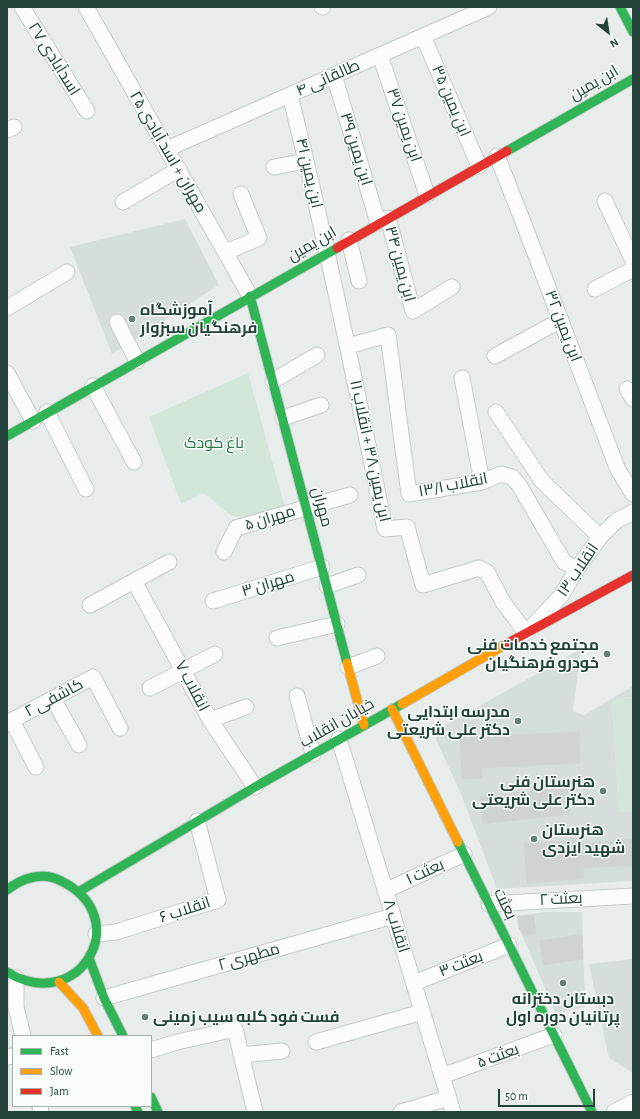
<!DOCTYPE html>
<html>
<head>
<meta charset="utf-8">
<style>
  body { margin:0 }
  #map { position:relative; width:640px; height:1119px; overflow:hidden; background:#e8edeb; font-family:"Alegreya Sans",sans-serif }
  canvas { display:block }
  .frame { position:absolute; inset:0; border:8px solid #24423a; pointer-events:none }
  .legend { position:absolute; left:12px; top:1035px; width:140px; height:72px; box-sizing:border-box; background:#f7fbf9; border:1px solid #a3b1ad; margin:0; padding:5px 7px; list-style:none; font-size:12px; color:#24423a }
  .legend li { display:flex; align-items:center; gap:8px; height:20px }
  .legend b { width:20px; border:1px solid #a3b1ad }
  .north { position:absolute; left:588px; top:12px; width:40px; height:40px; -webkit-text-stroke:3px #f7fbf9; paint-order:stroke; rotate:150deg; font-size:11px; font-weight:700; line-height:16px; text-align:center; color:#24423a }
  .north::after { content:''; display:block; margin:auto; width:14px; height:18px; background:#24423a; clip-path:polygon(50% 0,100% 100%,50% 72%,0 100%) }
  .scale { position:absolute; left:498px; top:1089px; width:97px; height:18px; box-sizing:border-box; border:2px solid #24423a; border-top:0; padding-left:5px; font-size:12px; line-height:14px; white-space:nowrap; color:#24423a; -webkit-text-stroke:3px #f7fbf9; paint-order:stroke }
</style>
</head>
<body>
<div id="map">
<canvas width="640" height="1119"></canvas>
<div class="frame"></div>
<ul class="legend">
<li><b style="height:5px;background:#30b455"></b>Fast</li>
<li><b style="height:5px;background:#ff9f0a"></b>Slow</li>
<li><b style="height:5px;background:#e5322d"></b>Jam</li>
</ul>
<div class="north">N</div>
<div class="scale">50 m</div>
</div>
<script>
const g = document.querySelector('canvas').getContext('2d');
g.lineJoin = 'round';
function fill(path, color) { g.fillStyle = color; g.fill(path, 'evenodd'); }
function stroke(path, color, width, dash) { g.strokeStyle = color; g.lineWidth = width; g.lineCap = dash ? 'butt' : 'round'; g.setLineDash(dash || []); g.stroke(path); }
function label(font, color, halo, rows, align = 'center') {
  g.font = font + ' "Alegreya Sans",Cairo,sans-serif'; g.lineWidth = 3; g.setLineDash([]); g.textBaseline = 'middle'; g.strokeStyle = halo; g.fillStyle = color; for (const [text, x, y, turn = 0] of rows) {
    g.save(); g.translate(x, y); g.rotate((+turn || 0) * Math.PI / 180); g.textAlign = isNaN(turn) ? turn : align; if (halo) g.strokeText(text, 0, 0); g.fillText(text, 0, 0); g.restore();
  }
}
const built = new Path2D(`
  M185 219 219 285 112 354 70 247Z
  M581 649 573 711 584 715 633 686V697L612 699 619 812 633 811V881L497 889 461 794 436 740 440 728Z
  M546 912H582L585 1007 556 1014 519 928 518 916Z
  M633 959V1073L609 1058 589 964Z`);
const green = new Path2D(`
  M248 373 288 519 272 522 232 516 204 493 181 504 149 417Z
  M633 697V811L619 812 612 699Z`);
const building = new Path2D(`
  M579 732 580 763 482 768V778L462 779 460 738Z
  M567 788 570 814 483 824 480 797Z
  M582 839V843L633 839V865L583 868 584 879 527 883 524 844Z
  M518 916H534L536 935 524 936 519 928Z
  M582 935 583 959 543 965 540 941Z`);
const street = new Path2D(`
  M22 7 87 111
  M86 7 250 296
  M322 7H323
  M423 36 479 166
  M380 55 427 195
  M334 75 378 223
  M290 95C326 239 356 384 385 529L407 527 423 585 479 568 487 572 503 602 526 633 561 596 577 569 600 537 616 521 633 512
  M7 130 14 127
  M167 149 489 7
  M497 156 520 214 618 470 633 494
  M274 167 306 161
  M605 201 633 261
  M123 202 179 169
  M388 218 413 311 452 287
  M349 240 359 281
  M226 252 259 238 241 194
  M595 289 633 269
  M7 308 67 272
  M117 322 137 361
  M348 346 388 335 409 494 482 482 501 474 512 477 519 485 564 562 577 569
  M495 356 561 320
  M7 373 33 421
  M462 378 482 482
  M273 381 317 355
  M93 386 134 462
  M627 389 633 399
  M47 412 86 489
  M496 412 542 481 600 537
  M283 418 321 405
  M224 552 236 528 350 495
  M134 581 210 720 255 787
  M327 586 358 575
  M213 601 322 567
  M90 605 169 562
  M277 638 337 624
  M348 667 377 656
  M150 688 215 654
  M297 696 313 754
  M53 699 79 745
  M210 720 246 707
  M12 721 36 767
  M7 723 93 677 120 728
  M339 739 453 1112
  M385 891 464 854
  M489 904 633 896
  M96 934 116 932 218 900 197 821
  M16 978V1007L23 1036
  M414 983 509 945
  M104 998 393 916
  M316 1042 422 1012
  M151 1050 177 1042 235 1029 255 1112
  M241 1055 282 1051
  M7 1057 13 1056
  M442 1076 554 1035
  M40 1106 41 1112
  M401 1112 448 1098
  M614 1112 633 1102`);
const fast = new Path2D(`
  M620 7 633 32
  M507 151 633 79
  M250 296 347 663
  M7 436 337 248
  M458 842 592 1112
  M7 890C22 878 43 871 61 881 136 917 80 1016 7 972
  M80 891 255 787 402 704
  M89 958 104 998 123 1036
  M151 1097 158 1112
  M135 1106 138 1112`);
const slow = new Path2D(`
  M347 663 364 725
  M402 704 508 643
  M392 709 458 842
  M59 982 83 1008 98 1036`);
const jam = new Path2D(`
  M337 248 507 151
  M508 643 633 575`);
const markers = [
  [132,319,4,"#697e78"],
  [607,654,4,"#697e78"],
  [518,721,4,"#697e78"],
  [603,791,4,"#697e78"],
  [534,839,4,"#697e78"],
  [563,983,4,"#697e78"],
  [145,1017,4,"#697e78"]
];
const streetNames = [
  ["اسدآبادی ۲۷",54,59,58],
  ["طالقانی ۴",328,78,-24],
  ["ابن یمین",594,83,-30],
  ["ابن یمین ۳۵",451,101,67],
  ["ابن یمین ۳۷",404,125,71],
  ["ابن یمین ۳۹",356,149,73],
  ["مهران + اسد آبادی ۲۵",168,152,60],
  ["ابن یمین ۴۱",309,173,77],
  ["ابن یمین",312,244,-30],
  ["ابن یمین ۳۴",400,264,75],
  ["ابن یمین ۳۲",563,326,69],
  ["ابن یمین ۳۸ + انقلاب ۱۱",370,451,78],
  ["انقلاب ۱۳/۱",453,485,-11],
  ["مهران",322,507,75],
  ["مهران ۵",270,518,-17],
  ["انقلاب ۱۳",578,570,-56],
  ["مهران ۳",268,584,-17],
  ["انقلاب ۷",192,686,62],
  ["کاشفی ۲",54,698,-28],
  ["خیابان انقلاب",337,723,-30],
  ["بعثت ۱",425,872,-25],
  ["بعثت ۲",561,899,-3],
  ["بعثت",505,904,64],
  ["انقلاب ۶",185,910,-18],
  ["انقلاب ۸",396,926,73],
  ["مطهری ۲",249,957,-16],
  ["بعثت ۳",461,964,-22],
  ["بعثت ۵",498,1056,-20]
];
const poiNames = [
  ["آموزشگاه",140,310],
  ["فرهنگیان سبزوار",140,328],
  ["مجتمع خدمات فنی",599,645,"right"],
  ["خودرو فرهنگیان",599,663,"right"],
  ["مدرسه ابتدایی",510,712,"right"],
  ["دکتر علی شریعتی",510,730,"right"],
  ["هنرستان فنی",595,782,"right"],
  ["دکتر علی شریعتی",595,800,"right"],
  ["هنرستان",542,830],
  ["شهید ایزدی",542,848],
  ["دبستان دخترانه",563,999,"center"],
  ["پرتانیان دوره اول",563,1017,"center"],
  ["فست فود کلبه سیب زمینی",153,1017]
];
const parkNames = [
  ["باغ کودک",214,443]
];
fill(built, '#d6dedb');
fill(green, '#d1e6d8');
fill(building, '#cfd4d2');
stroke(building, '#d1d6d4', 1);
stroke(street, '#c5cac8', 17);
stroke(fast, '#c3cbc8', 11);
stroke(slow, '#c3cbc8', 11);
stroke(jam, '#c3cbc8', 11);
stroke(street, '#fcfcfc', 15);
stroke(fast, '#30b455', 9);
stroke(slow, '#ff9f0a', 9);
stroke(jam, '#e5322d', 9);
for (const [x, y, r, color] of markers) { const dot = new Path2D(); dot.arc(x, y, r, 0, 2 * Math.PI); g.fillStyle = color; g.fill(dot); stroke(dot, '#f7fbf9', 1.5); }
label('16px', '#24423a', '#f7fbf9', streetNames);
label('bold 16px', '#24423a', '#f7fbf9', poiNames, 'left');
label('16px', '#2d7a4b', '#f7fbf9', parkNames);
</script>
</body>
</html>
